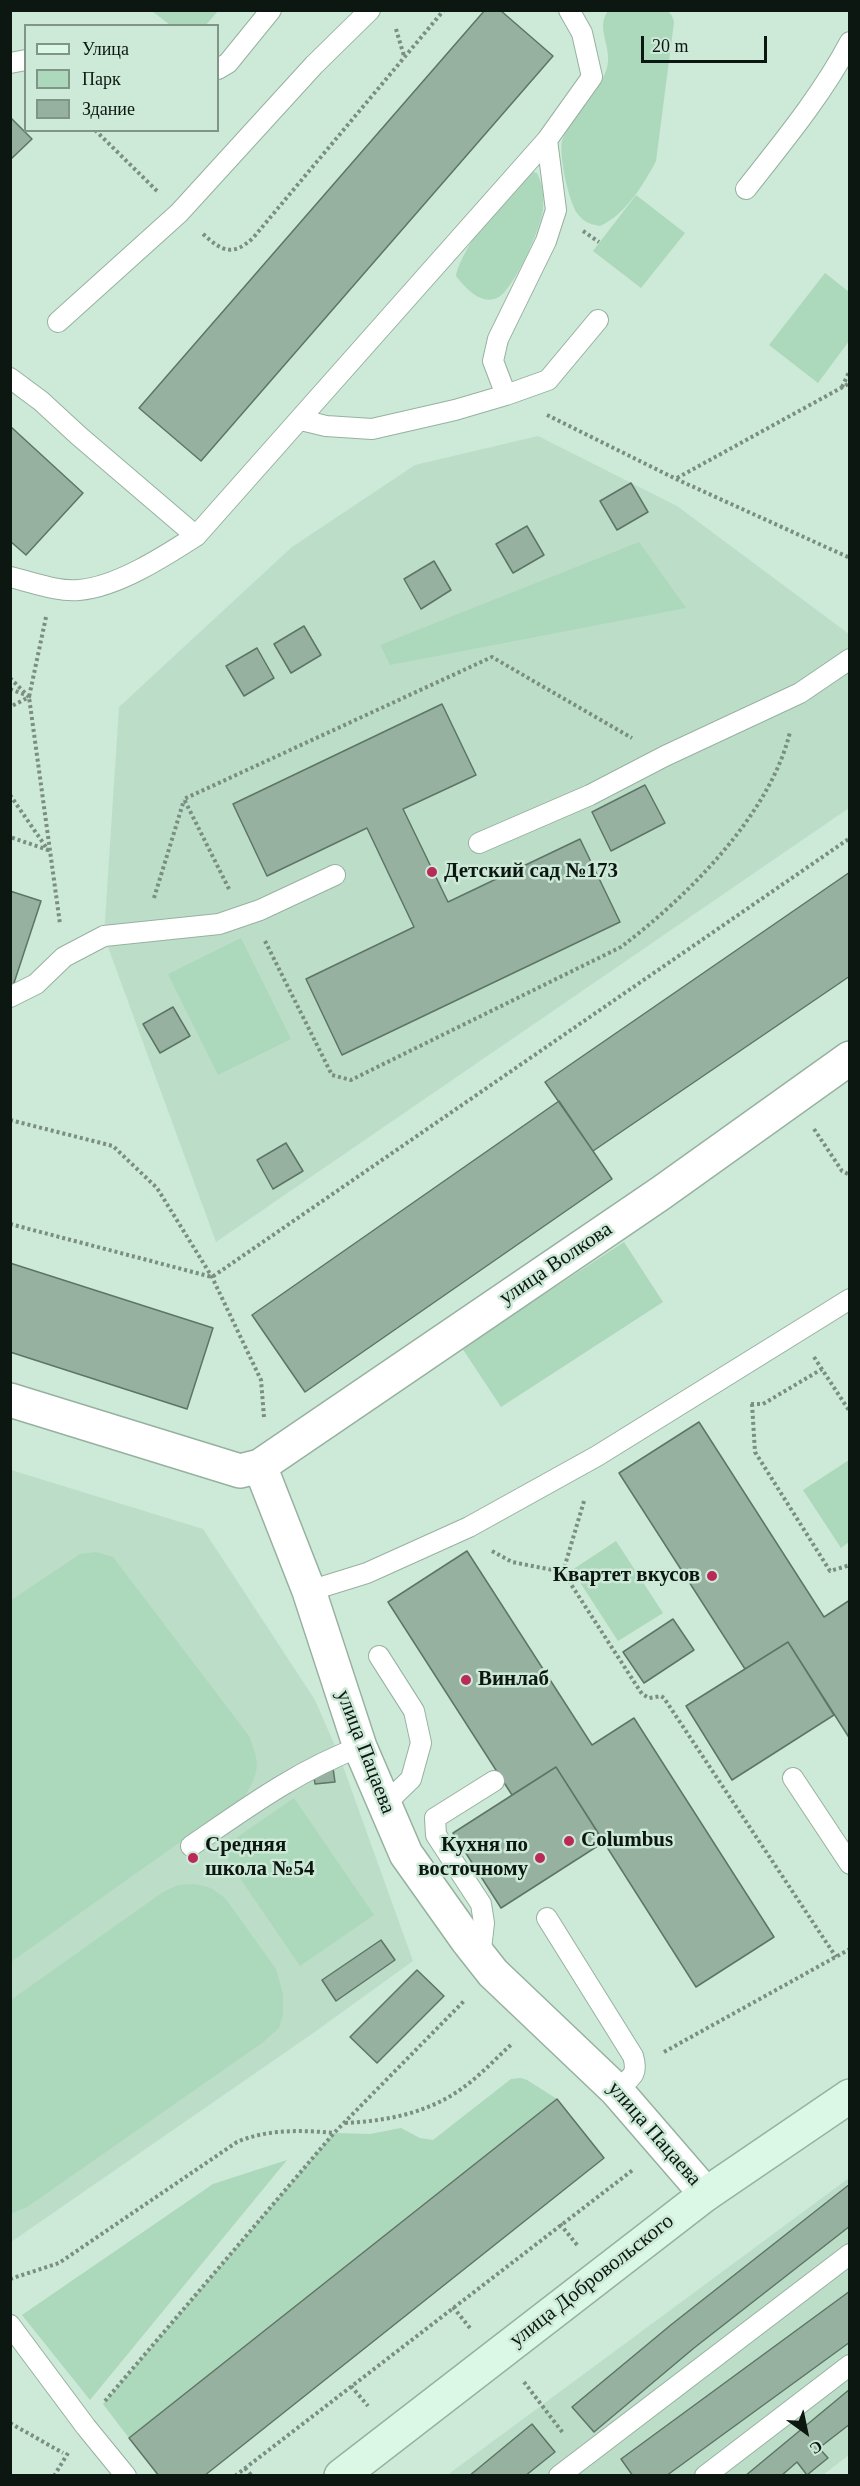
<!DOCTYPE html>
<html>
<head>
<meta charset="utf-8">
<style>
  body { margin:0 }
  #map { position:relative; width:860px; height:2486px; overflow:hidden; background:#cde9d7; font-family:Georgia,serif }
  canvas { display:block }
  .frame { position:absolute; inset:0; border:12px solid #0d1711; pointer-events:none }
  .legend { position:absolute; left:24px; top:24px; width:195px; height:108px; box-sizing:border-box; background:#cde9d7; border:2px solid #809588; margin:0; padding:8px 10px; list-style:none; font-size:18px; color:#0d1711 }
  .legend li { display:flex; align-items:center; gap:12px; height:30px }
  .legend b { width:30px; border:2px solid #809588 }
  .north { position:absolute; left:776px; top:2402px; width:60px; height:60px; -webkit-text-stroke:4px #cde9d7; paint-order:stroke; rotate:147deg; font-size:16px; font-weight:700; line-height:24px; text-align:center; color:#0d1711 }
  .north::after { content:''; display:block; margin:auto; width:21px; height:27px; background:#0d1711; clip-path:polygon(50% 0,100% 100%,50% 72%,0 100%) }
  .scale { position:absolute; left:641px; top:36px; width:126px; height:27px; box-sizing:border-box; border:3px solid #0d1711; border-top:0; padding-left:8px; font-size:18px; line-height:21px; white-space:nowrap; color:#0d1711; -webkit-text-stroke:4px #cde9d7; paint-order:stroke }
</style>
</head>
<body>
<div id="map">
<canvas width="860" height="2486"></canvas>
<div class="frame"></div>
<ul class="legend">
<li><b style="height:8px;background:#dbf7e6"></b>Улица</li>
<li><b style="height:16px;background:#acd8bc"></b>Парк</li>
<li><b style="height:16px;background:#97b1a0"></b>Здание</li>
</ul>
<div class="north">С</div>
<div class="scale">20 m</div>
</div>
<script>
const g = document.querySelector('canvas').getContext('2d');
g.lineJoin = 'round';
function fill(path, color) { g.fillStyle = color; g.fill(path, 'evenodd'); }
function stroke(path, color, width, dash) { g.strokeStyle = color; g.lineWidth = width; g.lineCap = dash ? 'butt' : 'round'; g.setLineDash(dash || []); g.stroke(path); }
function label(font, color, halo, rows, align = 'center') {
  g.font = font + ' Georgia,serif'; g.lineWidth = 5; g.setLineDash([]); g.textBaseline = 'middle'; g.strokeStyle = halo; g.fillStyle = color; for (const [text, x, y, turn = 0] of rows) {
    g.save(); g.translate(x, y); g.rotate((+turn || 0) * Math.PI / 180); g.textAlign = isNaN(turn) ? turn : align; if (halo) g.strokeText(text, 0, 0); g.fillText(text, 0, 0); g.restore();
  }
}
const built = new Path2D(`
  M538 436 677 506 849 634V808L216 1242 104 936 119 707 292 547 415 465Z
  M11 1470 203 1529 315 1700 339 1755 413 1961 309 2036 11 2242Z
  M849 2178V2455L823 2475 446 2476Z`);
const green = new Path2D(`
  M152 11H218L205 26 170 25Z
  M608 11H668L672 16 674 22 656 161C644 184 625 215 600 226 590 224 583 222 577 213 569 203 557 149 563 138 575 113 598 95 607 68 613 48 595 28 608 11Z
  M533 172 537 173C543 185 544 197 543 209 542 226 513 292 497 298 480 305 466 288 456 276 462 247 508 188 533 172Z
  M636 195 685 233 641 288 593 251Z
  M825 273 849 292V341L818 383 769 345Z
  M639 542 686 608 390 665 380 645Z
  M241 938 291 1039 218 1075 168 974Z
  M624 1242 663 1302 501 1407 462 1348Z
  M849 1460V1542L841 1548 803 1490Z
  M616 1541 663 1613 618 1641 572 1570Z
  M96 1552 113 1557 249 1736C260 1763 260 1771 245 1796L11 1962 10 1601 80 1554Z
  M294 1798 374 1915 300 1966 220 1849Z
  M194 1884 211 1888 225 1898 276 1969 283 1994V2014L279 2028 262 2043 27 2207 11 2214V2000L163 1892 178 1885Z
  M521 2078 527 2080 557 2099 129 2438 103 2404 334 2133 370 2134 401 2128 420 2138 433 2140 511 2079Z
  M287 2160 90 2400 22 2315 213 2184Z`);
const building = new Path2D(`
  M485 10H500L553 56 201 461 139 408Z
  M10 117 32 139 10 160Z
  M10 426 83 493 26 555 10 541Z
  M631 483 648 512 617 530 600 501Z
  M527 526 544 555 513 573 496 544Z
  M434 561 451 590 421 609 404 579Z
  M304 626 321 655 291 673 274 644Z
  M257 648 274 678 244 696 226 666Z
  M442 704 476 775 403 809 448 902 580 839 620 922 342 1055 306 979 414 927 367 828 267 876 233 804Z
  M645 785 665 823 611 851 592 812Z
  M850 872V976L593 1151 545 1082Z
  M10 891 41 901 13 986 10 985Z
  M173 1007 190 1036 160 1053 143 1024Z
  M559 1101 612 1179 305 1392 252 1315Z
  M286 1143 303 1171 273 1189 257 1160Z
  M10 1263 213 1328 187 1409 10 1352Z
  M699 1422 824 1617 850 1600V1739L788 1642 745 1669 619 1473Z
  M467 1551 592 1745 634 1718 774 1937 696 1987 556 1767 512 1795 388 1602Z
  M673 1619 694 1650 644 1683 623 1652Z
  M788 1642 834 1715 732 1780 686 1706Z
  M556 1767 604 1842 501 1908 453 1833Z
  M333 1768 335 1782 315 1784 313 1771Z
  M381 1940 395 1960 336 2001 322 1980Z
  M417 1970 444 1996 377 2063 350 2037Z
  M557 2099 604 2158 204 2476H159L129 2438Z
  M850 2184V2226L694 2348 594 2432 572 2407 672 2324Z
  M850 2291V2342L666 2476H633L621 2459Z
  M850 2389V2424L819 2448 828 2458 807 2475 797 2462 781 2476H745Z
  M532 2424 555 2452 525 2476H469Z`);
const path = new Path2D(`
  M396 29 404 56
  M95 130 158 192
  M583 231 599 242
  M203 234C222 251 232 257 253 238L444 10
  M842 387 850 370
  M547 415 676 479 850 558
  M677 478 850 383
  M46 617 29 697 60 924
  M10 678 29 697 10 707
  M10 689 26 695
  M10 795 48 850 10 837
  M229 889 184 799 492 657 632 738
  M154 898 184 800
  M265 941 332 1075 351 1080 621 947C687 897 770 815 790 732
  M10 1120 113 1146 157 1188 212 1277 261 1380 264 1417
  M814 1129 842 1171 850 1175
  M10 1224 212 1277 850 838
  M814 1357 850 1412
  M751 1404H763L822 1369
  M752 1404 755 1452 830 1571 850 1565
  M584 1501 563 1572 642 1694 649 1698 661 1696 664 1698 836 1957
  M492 1551 512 1562 563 1572
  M664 2052 850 1949
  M345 2123C387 2121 429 2113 464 2087 482 2074 497 2057 513 2043
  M560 2224 578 2246
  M10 2279 59 2263 237 2142C267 2129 302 2130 334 2133
  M453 2307 470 2328
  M524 2382 563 2433
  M351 2386 368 2406
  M105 2401 334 2133 465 2000
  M10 2423 63 2453
  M245 2468 252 2476
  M54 2476 68 2453
  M235 2476 634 2169`);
const service = new Path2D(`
  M10 63 26 60
  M218 69 228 63 271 10
  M746 189C783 142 822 95 850 42
  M58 322 179 213 314 65 370 10
  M10 378 41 401 79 436 196 536
  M506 395 493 361 498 339 546 241 556 210 547 140
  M301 420 326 426 372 429 455 410 506 395 548 380 598 320
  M10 577C32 582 57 592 79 590 117 587 165 556 196 536L547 140 592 77 582 33 569 10
  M479 843 590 795 665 756 800 693 850 659
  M10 997 36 984 64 957 104 936 219 924 260 910 335 875
  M309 1591 367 1573 469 1527 597 1456 850 1299
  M379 1656 414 1711 421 1743 411 1779 384 1805
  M793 1778 850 1864
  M191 1846C245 1809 298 1770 360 1747
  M547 1918 633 2056C639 2076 630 2078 616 2090
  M480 1958 484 1923 481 1904 436 1835 435 1818 494 1781
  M10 2325 86 2427 126 2476
  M559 2476 850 2254
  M705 2476 850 2365`);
const minor = new Path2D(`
  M10 1400 240 1471 260 1466 661 1193 850 1058
  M260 1466 309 1591 360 1747 406 1854 467 1940 493 1973 616 2090 706 2194`);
const secondary = new Path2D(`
  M341 2476 706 2194 850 2096`);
const markers = [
  [432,872,6,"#b92a59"],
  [712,1576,6,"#b92a59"],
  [466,1680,6,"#b92a59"],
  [569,1841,6,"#b92a59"],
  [193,1858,6,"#b92a59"],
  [540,1858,6,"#b92a59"]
];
const poiNames = [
  ["Детский сад №173",444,872],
  ["Квартет вкусов",700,1576,"right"],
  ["Винлаб",478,1680],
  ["Columbus",581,1841],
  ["Средняя",205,1846],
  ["школа №54",205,1870],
  ["Кухня по",528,1846,"right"],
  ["восточному",528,1870,"right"]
];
const streetNames = [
  ["улица Волкова",556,1264,-34],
  ["улица Пацаева",365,1752,69],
  ["улица Пацаева",654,2134,49],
  ["улица Добровольского",592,2281,-38]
];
fill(built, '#bcdec8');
fill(green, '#acd8bc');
fill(building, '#97b1a0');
stroke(building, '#5d7565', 1.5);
stroke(service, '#97b1a0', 22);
stroke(minor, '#97b1a0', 36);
stroke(secondary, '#97b1a0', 36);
stroke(path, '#7a8e81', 4, [3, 3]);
stroke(service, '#fff', 20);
stroke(minor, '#fff', 33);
stroke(secondary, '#dbf7e6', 33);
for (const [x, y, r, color] of markers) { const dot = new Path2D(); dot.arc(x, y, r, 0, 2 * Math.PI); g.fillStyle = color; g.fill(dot); stroke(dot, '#cde9d7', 2); }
label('bold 21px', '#0d1711', '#cde9d7', poiNames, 'left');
label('21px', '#0d1711', '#cde9d7', streetNames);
</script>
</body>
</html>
